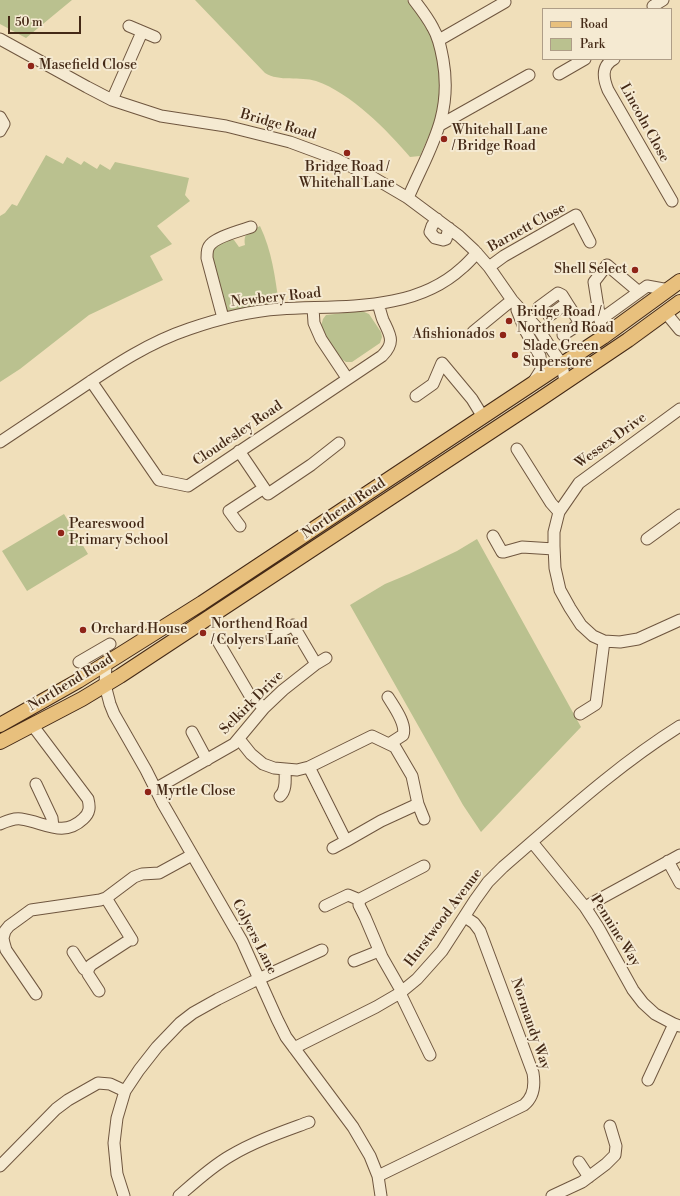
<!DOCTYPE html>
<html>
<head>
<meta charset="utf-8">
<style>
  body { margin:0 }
  #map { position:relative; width:680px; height:1196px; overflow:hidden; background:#f0dfba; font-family:"Libre Bodoni",serif }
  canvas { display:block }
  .legend { position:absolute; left:542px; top:8px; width:130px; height:52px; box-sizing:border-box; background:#f5ead2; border:1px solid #ae9d87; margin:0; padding:5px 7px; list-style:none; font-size:12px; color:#442916 }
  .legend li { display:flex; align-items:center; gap:8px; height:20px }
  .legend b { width:20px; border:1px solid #ae9d87 }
  .scale { position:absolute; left:8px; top:16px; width:73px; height:18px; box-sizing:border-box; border:2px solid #442916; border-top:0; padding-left:5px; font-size:12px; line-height:14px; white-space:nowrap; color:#442916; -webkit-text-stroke:3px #f5ead2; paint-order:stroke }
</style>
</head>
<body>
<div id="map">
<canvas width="680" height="1196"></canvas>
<ul class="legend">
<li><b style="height:5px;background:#e8c07d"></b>Road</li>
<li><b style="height:11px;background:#bac18f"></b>Park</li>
</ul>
<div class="scale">50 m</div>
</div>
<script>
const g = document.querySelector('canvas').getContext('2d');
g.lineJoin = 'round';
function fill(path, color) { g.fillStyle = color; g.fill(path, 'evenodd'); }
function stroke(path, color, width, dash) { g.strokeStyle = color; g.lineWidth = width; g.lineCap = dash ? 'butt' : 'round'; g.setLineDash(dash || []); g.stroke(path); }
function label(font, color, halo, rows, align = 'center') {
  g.font = font + ' "Libre Bodoni",serif'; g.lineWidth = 4; g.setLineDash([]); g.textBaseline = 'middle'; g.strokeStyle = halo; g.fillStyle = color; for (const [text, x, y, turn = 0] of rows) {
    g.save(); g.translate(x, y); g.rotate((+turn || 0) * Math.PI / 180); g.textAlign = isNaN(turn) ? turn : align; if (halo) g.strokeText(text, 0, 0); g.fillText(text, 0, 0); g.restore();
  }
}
const green = new Path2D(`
  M0 0H72L26 38 0 24Z
  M195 0H407L426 22 433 34 441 74 439 106 434 124 420 156 410 157C387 130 351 93 316 81 300 76 279 82 265 73Z
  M46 155 63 164 67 157 81 165 84 161 97 169 100 164 110 170 115 162 189 178 185 195 190 201 157 226 172 244 150 256 163 280 89 315 20 369 0 382V216L5 213 12 204 17 206Z
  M260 226C272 251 275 277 279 304L227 311 225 310 211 259 212 247 228 239 234 240 239 247 245 245C243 232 250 231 260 226Z
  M362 311 369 314 381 332 382 337 380 343 352 362H346L340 358 324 334 321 326 323 319 326 315Z
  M64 514 88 554 27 591 2 551Z
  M477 539 581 727 481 832 463 805 350 605 385 584 409 574 457 551Z`);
const minor = new Path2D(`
  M653 6 663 0
  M129 26 155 37
  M0 39 87 87 112 100 161 116 226 126 290 142 336 159 374 178 408 198 459 236 474 250 489 267 512 300 539 330 554 353 562 364 565 382
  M439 40 505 2
  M614 59C601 66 603 78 608 90L672 201
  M559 74 585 59
  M112 100 142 32
  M0 117 4 124 0 131
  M440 125 529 75
  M408 198C429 149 453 116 443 60 441 49 439 38 433 28 428 18 421 9 414 0
  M437 219 432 226 430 232 435 238 443 240 446 239 449 228
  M489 267 504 256 576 215 590 242
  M539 307 558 293 562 295 567 303
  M313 308 314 323 321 339 347 378
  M517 310 525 330 540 356 541 370 534 381
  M666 313 680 330
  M549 316 567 303 580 323
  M223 318 207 258C207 252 207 247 212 243 219 236 242 230 251 227
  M600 320 594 282 607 265 639 292
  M473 332 512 300
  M563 335 599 311
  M603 337 600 320 647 286 669 290
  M91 381 159 480 188 486 382 356C396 342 390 335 383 320 381 315 380 309 378 304
  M416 396 433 384 442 363 472 399 483 417
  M680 409 579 483 559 512 554 532V546L555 568 560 590 570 608 581 625 593 636 604 641 620 642 638 639 680 620
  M0 442C27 424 54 406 81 388 115 365 150 342 189 329 218 319 249 311 280 309 341 305 413 313 462 268 467 264 472 258 477 253
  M517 449 551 503 559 512
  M239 451 268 494 311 465 339 443
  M240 526 229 511 264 488
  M493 536 502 552H504L522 547 554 549
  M647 539 680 515
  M272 637 293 625 316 664
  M219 643 249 694 264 708
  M79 662 110 644
  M106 663 105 685 110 704 114 714 146 770 163 804 242 941 277 1019 286 1037 353 1127 370 1156 378 1176 381 1196
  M388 697C394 707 407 724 403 735L389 744
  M580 714 596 704 604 641
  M192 732 207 760
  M239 739 251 754 263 764 274 768 297 770 309 767 372 736 395 747 412 776 418 804 381 821 346 841 309 767
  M36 784 52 818 53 827
  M155 789 234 744 264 708 283 690 316 664 326 658
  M280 796C287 790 285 778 285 769
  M418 804 424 819
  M0 824C7 821 14 818 21 819 44 822 63 838 83 819 90 813 90 807 88 799L33 726
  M532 842 585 907 598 927 633 990 643 1003 655 1014 674 1024 680 1026
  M333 848 346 841
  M668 861 680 883
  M106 898 134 877 142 874 159 873 192 855
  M325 906 348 895 360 900
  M585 907 680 855
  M73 952 84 969 88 971
  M354 961 379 951
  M99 991 88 974C87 970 89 968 91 965L131 939
  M402 992 382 957 365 917 359 905V902L362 898 424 866
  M400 993 430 1055
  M36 994 6 950 4 943 3 938 5 931 9 926 31 910 100 900 106 898 132 940
  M294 1048 376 1007 400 993 417 979 442 951 475 900 488 882 503 867C560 818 616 766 680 726
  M648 1080 674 1024
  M579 1162 589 1177
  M0 1166 56 1109 68 1100 98 1083 110 1084 125 1091
  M378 1176 524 1105C534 1097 535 1085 533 1073L480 931 474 923 465 917
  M124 1196 117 1174 114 1143 117 1118 125 1091 139 1070 157 1047 180 1023 193 1013 218 999 252 982 322 950
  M179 1196C195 1182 211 1167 230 1156 255 1141 282 1132 309 1122
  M552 1196 582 1182 606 1164 615 1155 616 1146 610 1126`);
const major = new Path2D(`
  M0 725 78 681 202 603 603 337 680 281
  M0 742 82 699 120 676 539 400 628 340 680 302`);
const markers = [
  [31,66,4,"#8f2418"],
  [444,139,4,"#8f2418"],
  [347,153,4,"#8f2418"],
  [635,270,4,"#8f2418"],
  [509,321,4,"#8f2418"],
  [503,335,4,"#8f2418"],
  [515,355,4,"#8f2418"],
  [61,533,4,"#8f2418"],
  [83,630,4,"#8f2418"],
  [203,633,4,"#8f2418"],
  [148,792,4,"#8f2418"]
];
const poiNames = [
  ["Masefield Close",39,66],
  ["Whitehall Lane",452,131],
  ["/ Bridge Road",452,147],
  ["Bridge Road /",347,168,"center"],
  ["Whitehall Lane",347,184,"center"],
  ["Shell Select",627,270,"right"],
  ["Bridge Road /",517,313],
  ["Northend Road",517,329],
  ["Afishionados",495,335,"right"],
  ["Slade Green",523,347],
  ["Superstore",523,363],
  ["Peareswood",69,525],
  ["Primary School",69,541],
  ["Northend Road",211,625],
  ["/ Colyers Lane",211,641],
  ["Orchard House",91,630],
  ["Myrtle Close",156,792]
];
const streetNames = [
  ["Lincoln Close",644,123,61],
  ["Bridge Road",278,125,16],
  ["Barnett Close",527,228,-29],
  ["Newbery Road",276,298,-6],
  ["Cloudesley Road",238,434,-34],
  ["Wessex Drive",611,441,-36],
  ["Northend Road",344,509,-34],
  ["Northend Road",71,683,-31],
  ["Selkirk Drive",252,703,-45],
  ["Hurstwood Avenue",444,918,-53],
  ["Pennine Way",615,931,58],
  ["Colyers Lane",254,937,63],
  ["Normandy Way",530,1024,71]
];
fill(green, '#bac18f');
stroke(minor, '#6f563f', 13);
stroke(major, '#442916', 16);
stroke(minor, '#f5ead2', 11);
stroke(major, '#e8c07d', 14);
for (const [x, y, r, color] of markers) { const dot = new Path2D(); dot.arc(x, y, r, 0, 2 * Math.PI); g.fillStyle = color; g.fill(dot); stroke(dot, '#f5ead2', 1.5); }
label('14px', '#442916', '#f5ead2', poiNames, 'left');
label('14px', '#442916', '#f5ead2', streetNames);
</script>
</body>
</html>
